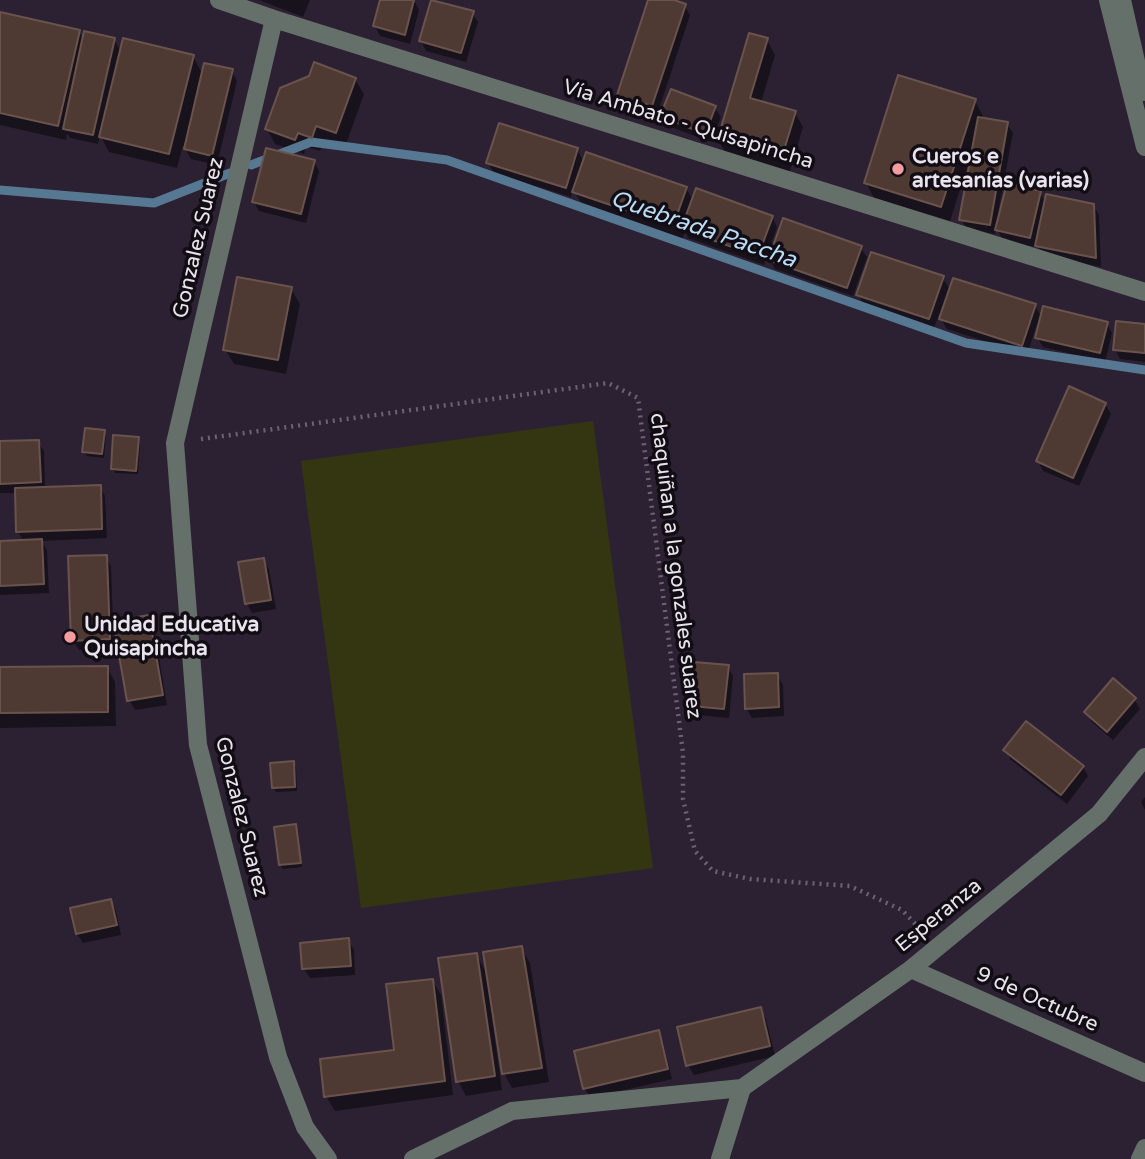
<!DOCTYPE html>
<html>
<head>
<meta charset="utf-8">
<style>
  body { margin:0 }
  canvas { display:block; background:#2c2132 }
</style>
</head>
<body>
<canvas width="1145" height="1159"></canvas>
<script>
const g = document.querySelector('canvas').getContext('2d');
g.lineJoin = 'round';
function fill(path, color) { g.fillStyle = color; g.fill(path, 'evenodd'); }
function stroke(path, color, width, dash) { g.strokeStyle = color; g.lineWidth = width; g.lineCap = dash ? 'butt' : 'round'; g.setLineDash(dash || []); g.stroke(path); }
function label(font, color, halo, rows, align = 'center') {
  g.font = font + ' "Varela Round",sans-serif'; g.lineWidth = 7; g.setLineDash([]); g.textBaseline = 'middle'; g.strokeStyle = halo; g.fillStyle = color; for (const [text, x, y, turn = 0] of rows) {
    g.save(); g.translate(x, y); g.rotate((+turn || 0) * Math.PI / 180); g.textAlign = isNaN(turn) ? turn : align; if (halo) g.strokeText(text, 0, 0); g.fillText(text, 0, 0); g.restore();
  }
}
const green = new Path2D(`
  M593 421 653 868 361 908 301 461Z`);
const shadow = new Path2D(`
  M259 0H310L303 17Z
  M382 0H414L419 10 410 44 380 36 375 26Z
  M650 0H669L684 5 690 15 657 115 624 105 619 95Z
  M472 13 478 22 466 62 426 51 421 41Z
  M0 14 79 32 84 41 114 39 121 52 193 56 203 75 232 71 237 81 217 165 191 159 183 145 177 168 109 152 100 135 98 144 70 138 67 133 66 140 0 125Z
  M767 40 775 55 761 103 795 113 803 127 789 174 727 156 719 141Z
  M355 79 364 94 345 147 324 140 320 151 306 147 304 154 275 144 267 129Z
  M975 101 983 116 982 119 1007 124 1013 133 998 213 1001 214 1040 193 1046 203 1093 205 1099 215 1101 267 1043 255 1036 243 1035 247 1003 240 996 227 995 234 967 229 961 219 972 159 970 158 950 221 874 198 866 183Z
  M715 108 721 117 711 142 668 126 662 116Z
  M577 150 584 162 686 188 693 201 772 217 777 227 764 265 688 238 685 231 682 240 583 206 573 189 571 197 494 173 488 163Z
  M314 161 319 171 306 223 259 211 254 202Z
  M861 248 867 257 853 296 775 269 770 260Z
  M942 277 949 288 934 328 864 305 858 295Z
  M291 289 300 304 286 374 234 364 225 349Z
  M1035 306 1042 318 1107 324 1112 333 1105 362 1043 347 1037 337 1040 325 1037 324 1027 355 947 329 941 319Z
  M1145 326V362L1120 359 1115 350Z
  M1105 404 1111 414 1079 486 1043 471 1038 461Z
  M103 432 106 436 104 458 87 456 84 452Z
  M138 439 140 443 138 474 115 473 113 469Z
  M38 442 44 451 45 489 100 487 105 496 107 538 41 541 47 550 49 593 0 595V543L24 542 18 532 17 493H0V443Z
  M106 557 111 566 113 623 148 617 154 627 167 705 135 710 129 700 115 623 113 624 114 649 79 650 73 641Z
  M263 560 269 569 276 609 252 613 247 604 240 563Z
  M728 667 733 676 729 718 697 715 691 705Z
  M107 668 115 682 116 726 0 728V669Z
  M777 675 783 685 784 716 752 718 746 708Z
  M1134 699 1140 709 1113 740 1092 722 1086 712Z
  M1006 751 1083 767 1088 776 1067 804 1011 760Z
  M293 763 296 767 297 791 276 792 273 787Z
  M1145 797V810L1141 802Z
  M295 826 298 830 302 867 283 869 280 865 276 828Z
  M110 901 116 911 121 935 83 943 77 934Z
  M348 940 354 950 355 975 310 978 304 969Z
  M521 948 530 963 549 1082 512 1088 504 1073 495 1018H492L502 1090 466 1096 458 1081 476 954 488 975Z
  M432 980 441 995 453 1095 335 1111 326 1096 396 1051Z
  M760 1009 766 1019 775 1056 694 1075 688 1066 679 1028Z
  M658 1032 663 1042 672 1079 590 1098 585 1089 576 1052Z`);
const stream = new Path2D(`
  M251 165 311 142 447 160 966 343 1145 370
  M0 190 154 203 230 173`);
const building = new Path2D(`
  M380 0H414L405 35 373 26Z
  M431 0 474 11 461 53 419 41Z
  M648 0H674L686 4 652 106 617 95Z
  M0 12 80 30 58 126 0 113Z
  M84 31 115 38 93 135 63 129Z
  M749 33 768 38 750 98 796 111 781 160 717 141Z
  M123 38 194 55 169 154 99 137Z
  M314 62 356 78 336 133 316 126 312 138 298 133 295 140 265 129 280 88 309 76Z
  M204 63 233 69 212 156 184 149Z
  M898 75 976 99 941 207 864 183Z
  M671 89 716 106 705 134 660 116Z
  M978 117 1008 122 990 225 959 220Z
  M499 123 578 148 566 188 486 163Z
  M266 148 315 160 301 214 252 202Z
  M586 152 687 187 673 226 572 192Z
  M1007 183 1041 191 1030 238 995 230Z
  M696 188 773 216 758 256 681 229Z
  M1046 194 1094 204 1096 258 1035 246Z
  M783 218 862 246 847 288 768 260Z
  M871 252 944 276 929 319 856 295Z
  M237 277 292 287 278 360 223 350Z
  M953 278 1036 304 1022 346 939 319Z
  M1043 306 1108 322 1100 353 1035 338Z
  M1116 321 1145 324V353L1113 350Z
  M1069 386 1106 403 1073 478 1036 461Z
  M85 428 105 430 102 454 82 452Z
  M113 435 139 437 136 471 111 469Z
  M39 440 41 482 0 484V441Z
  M101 485 102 529 16 532 15 488Z
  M42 539 44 584 0 586V541Z
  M107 555 110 639 71 641 68 556Z
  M264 558 271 600 245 604 238 562Z
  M149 615 163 695 127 701 113 621Z
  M694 662 729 665 724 709 690 706Z
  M108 666V712L0 713V667Z
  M778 673 779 707 745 709 744 674Z
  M1113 678 1136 698 1107 732 1084 712Z
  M1026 721 1084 766 1061 795 1003 750Z
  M294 761 295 787 272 788 270 763Z
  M296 824 301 863 279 865 274 827Z
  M111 899 117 925 76 934 70 908Z
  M349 938 351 966 302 969 300 943Z
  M522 946 542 1068 502 1074 483 952Z
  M477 953 495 1076 456 1082 438 958Z
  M433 979 445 1081 324 1097 320 1059 394 1050 386 984Z
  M761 1007 770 1046 686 1066 677 1027Z
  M659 1030 668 1069 583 1089 574 1051Z`);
const path = new Path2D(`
  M201 439 608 383 638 398 683 753V799L695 851 713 871 750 879 850 886 902 910 922 931`);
const minor = new Path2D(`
  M219 0 274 19 1145 292
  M1108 0 1145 147
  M1122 0 1143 92
  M274 19 175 443 198 745 278 1057 305 1127 328 1159
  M911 969 1145 1073
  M413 1159 512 1111 742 1088 911 969 1099 814 1145 757
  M720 1159 742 1088
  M1140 1159 1145 1148`);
const markers = [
  [898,169,7,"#f59b9e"],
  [70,637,7,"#f59b9e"]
];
const streetNames = [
  ["Vía Ambato - Quisapincha",688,125,17],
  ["Gonzalez Suarez",199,238,-77],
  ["chaquiñan a la gonzales suarez",675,566,83],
  ["Gonzalez Suarez",241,817,76],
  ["Esperanza",939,916,-39],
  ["9 de Octubre",1037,1000,24]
];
const poiNames = [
  ["Cueros e",912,157],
  ["artesanías (varias)",912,181],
  ["Unidad Educativa",84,625],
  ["Quisapincha",84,649]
];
const waterNames = [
  ["Quebrada Paccha",703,230,19]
];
fill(green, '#343611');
fill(shadow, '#0007');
stroke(stream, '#567892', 9);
fill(building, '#4f3933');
stroke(building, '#6a534c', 2);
stroke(path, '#6c6271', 4.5, [2, 5]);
stroke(minor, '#66706a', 18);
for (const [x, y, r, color] of markers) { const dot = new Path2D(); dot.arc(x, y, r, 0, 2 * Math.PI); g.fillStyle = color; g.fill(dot); stroke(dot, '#120d14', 2.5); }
label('21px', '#eae3ed', '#120d14', streetNames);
label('bold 21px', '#eae3ed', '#120d14', poiNames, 'left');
label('italic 23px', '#badcf5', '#120d14', waterNames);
</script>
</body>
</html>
